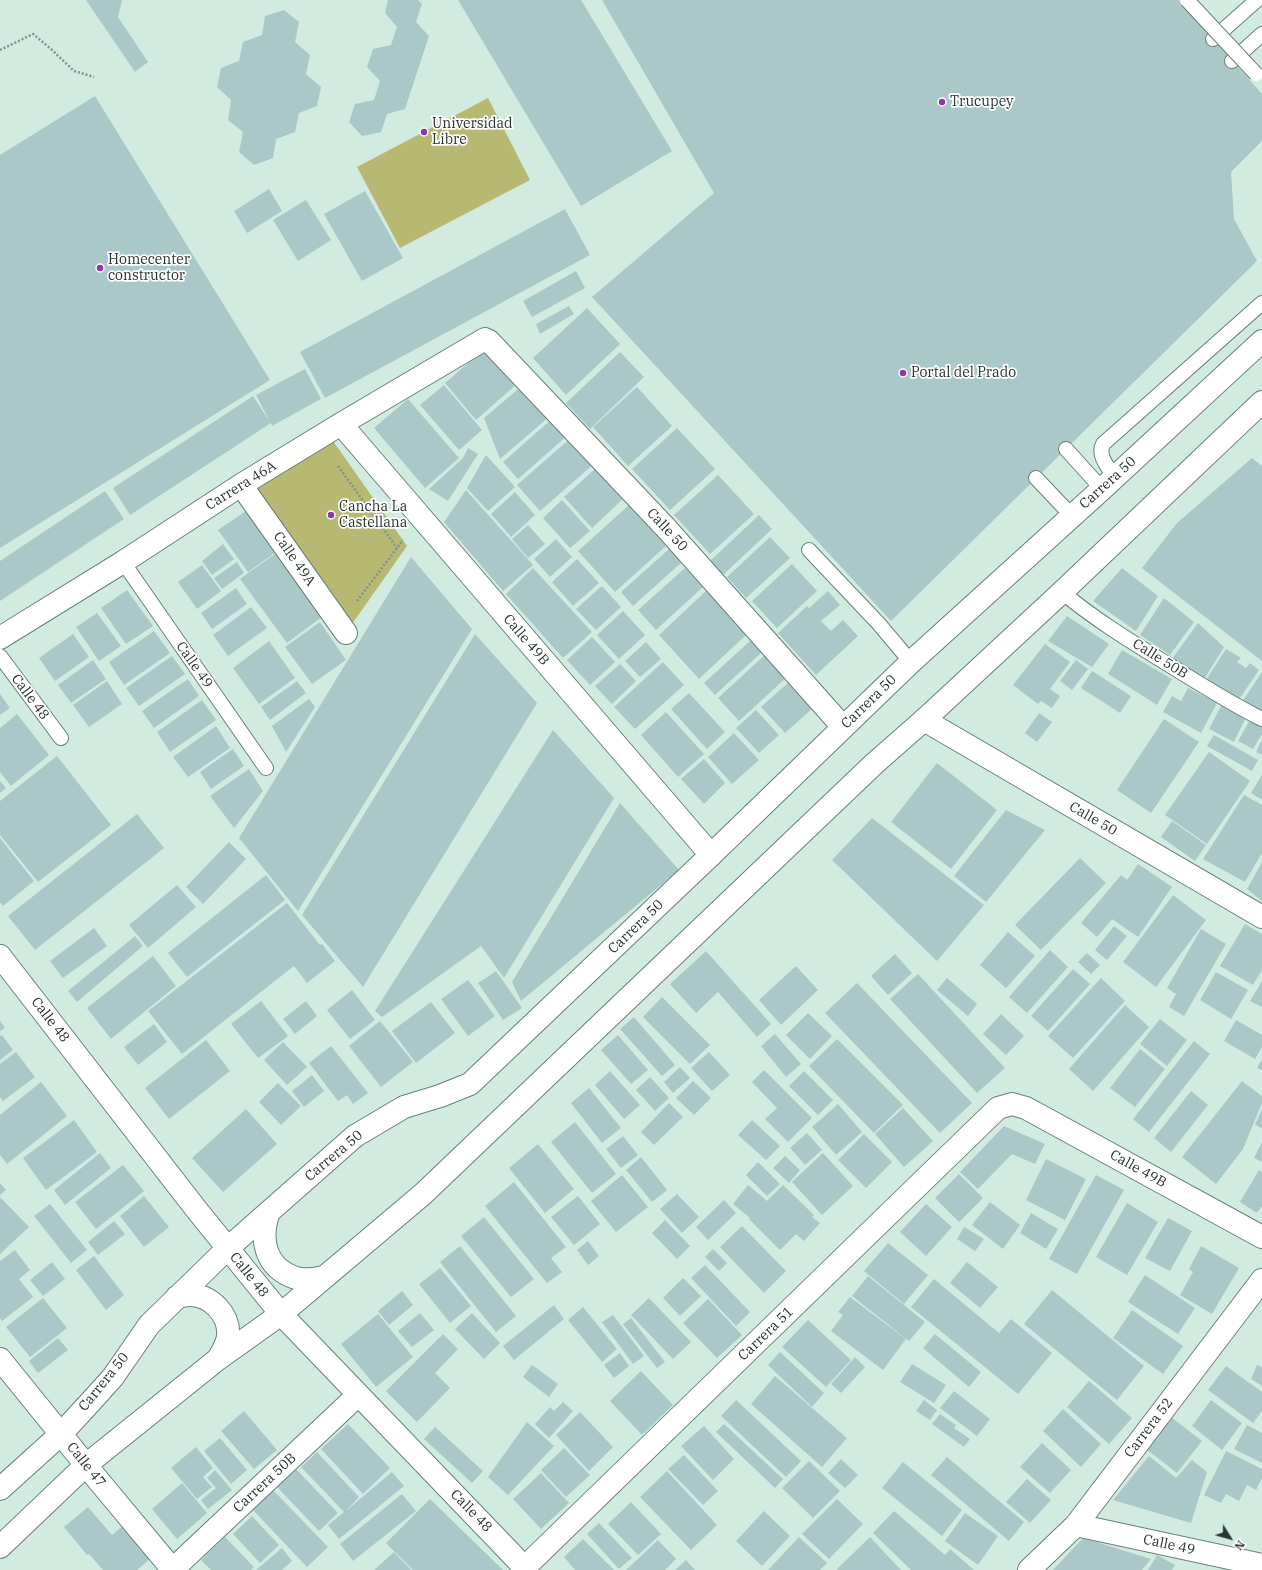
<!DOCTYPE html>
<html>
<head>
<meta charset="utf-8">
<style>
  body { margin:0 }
  #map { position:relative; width:1262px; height:1570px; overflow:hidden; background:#d1ebe1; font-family:"IBM Plex Serif",serif }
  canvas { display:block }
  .north { position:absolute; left:1210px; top:1518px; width:40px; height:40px; -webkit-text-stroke:3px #fff; paint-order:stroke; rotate:127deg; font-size:11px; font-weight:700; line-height:16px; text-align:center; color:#29332f }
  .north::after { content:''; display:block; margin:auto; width:14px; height:18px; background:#29332f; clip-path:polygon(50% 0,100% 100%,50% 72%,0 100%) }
</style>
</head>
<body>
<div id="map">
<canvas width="1262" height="1570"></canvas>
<div class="north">N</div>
</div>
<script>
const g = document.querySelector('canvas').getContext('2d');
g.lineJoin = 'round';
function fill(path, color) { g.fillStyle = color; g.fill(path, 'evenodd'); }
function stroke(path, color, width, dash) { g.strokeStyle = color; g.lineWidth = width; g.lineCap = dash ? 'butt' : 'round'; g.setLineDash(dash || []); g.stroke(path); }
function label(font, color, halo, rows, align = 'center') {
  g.font = font + ' "IBM Plex Serif",serif'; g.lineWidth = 3.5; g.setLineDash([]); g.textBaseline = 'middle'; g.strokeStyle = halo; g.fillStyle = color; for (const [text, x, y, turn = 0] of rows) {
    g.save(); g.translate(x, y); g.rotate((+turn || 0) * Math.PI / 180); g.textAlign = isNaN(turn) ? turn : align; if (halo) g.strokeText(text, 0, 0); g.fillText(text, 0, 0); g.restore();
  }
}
const green = new Path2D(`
  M488 98 530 180 400 248 357 167Z
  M333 441 407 546 352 624 254 485Z`);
const building = new Path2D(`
  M86 0H122L118 17 148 62 135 72Z
  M388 0H418L422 4 416 22 429 36 405 109 387 114 381 132 362 136 349 122 355 104 374 100 380 81 367 67 373 49 391 45 397 27 385 13Z
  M458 0H581L672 151 581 206Z
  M602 0H1179L1262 94V141L1231 172 1234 219 1257 261 891 621 592 297 714 193Z
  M284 10 299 22 295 42 310 55 306 74 321 87 317 106 299 113 295 132 276 139 273 158 254 165 239 152 243 132 228 120 231 100 217 87 221 68 239 61 243 42 262 35 265 16Z
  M95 96 270 380 0 548V155Z
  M269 189 282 211 247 233 234 211Z
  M365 191 403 258 362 281 324 214Z
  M306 200 331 240 298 261 273 220Z
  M565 209 590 255 325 398 300 352Z
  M576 271 585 288 532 317 523 301Z
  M569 306 574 314 540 334 536 324Z
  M587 308 620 344 566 395 533 358Z
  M487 347 518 383 476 420 445 383Z
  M620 352 644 377 590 429 566 403Z
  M305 369 321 399 272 426 271 423 130 515 113 488 253 396 270 422 256 395Z
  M444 385 482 430 459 450 420 405Z
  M523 385 550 416 500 459 484 418Z
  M637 387 672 426 628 466 593 427Z
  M408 399 459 458 425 488 374 428Z
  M553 418 568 435 518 479 503 462Z
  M677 428 715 469 670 510 632 469Z
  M573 436 595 463 540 511 517 485Z
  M468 448 478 454 448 501 429 489 463 458Z
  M486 455 515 487 488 511 467 488Z
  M1252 458 1262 466V661L1142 568 1177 523Z
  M596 468 624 498 592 528 564 497Z
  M718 475 754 514 710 554 674 515Z
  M466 490 533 565 503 591 444 522Z
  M105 491 124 519 0 601V561Z
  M515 492 535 515 511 537 491 514Z
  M562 500 590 531 570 548 543 518Z
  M629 505 666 546 615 592 578 551Z
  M246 511 276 552 248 572 218 530Z
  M759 515 772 529 723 575 710 561Z
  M528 525 545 544 528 558 512 539Z
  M770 537 790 558 746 598 727 577Z
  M556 539 572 557 550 577 534 559Z
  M223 544 234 559 212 575 202 561Z
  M669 549 682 562 633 606 621 592Z
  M280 550 326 614 287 643 240 579Z
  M411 557 472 629 298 911 239 838Z
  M577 559 599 583 573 606 552 582Z
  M237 562 244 573 222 589 214 578Z
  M792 564 817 591 777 628 752 601Z
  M202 565 221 591 197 609 178 582Z
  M533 568 592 632 563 658 506 594Z
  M685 568 703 587 656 630 638 610Z
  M1122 568 1158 596 1136 631 1093 601Z
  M602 586 621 607 596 630 576 609Z
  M236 588 247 604 212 629 201 613Z
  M127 590 153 626 126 644 101 608Z
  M707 590 747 634 699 679 659 635Z
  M828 591 840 605 821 621 831 631 843 620 858 636 816 675 778 633 807 606 809 608Z
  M1164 598 1194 622 1170 655 1140 635Z
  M251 607 267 628 228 656 213 635Z
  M623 611 645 635 619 659 597 635Z
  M97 613 121 646 99 661 76 627Z
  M1067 616 1109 644 1092 667 1048 641Z
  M320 622 346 660 312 684 285 647Z
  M1198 623 1224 647 1205 678 1172 659Z
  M154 631 170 653 124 685 109 662Z
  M73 634 89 657 55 681 39 658Z
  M475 634 537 703 363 987 302 915Z
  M592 637 615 662 590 685 567 660Z
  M751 640 762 652 715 695 704 683Z
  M269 641 295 678 259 704 233 668Z
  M646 642 661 659 640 677 625 661Z
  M1045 644 1070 662 1050 689 1060 696 1052 708 1041 701 1038 704 1013 685Z
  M1226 649 1241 658 1237 662 1246 668 1250 663 1259 670 1238 701 1206 680Z
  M1122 650 1172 679 1157 705 1108 674Z
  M766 654 787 677 739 721 718 698Z
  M172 656 185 674 139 706 126 688Z
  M93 660 106 679 71 703 58 685Z
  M1076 660 1088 669 1072 690 1060 681Z
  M663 662 684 685 635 729 614 707Z
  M620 664 636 681 612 704 595 686Z
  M1092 671 1131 696 1120 713 1081 688Z
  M1262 672V711L1242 702Z
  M188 679 199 696 154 728 142 711Z
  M107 681 122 704 89 727 73 705Z
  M297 681 306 693 270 720 261 707Z
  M790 681 814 707 785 733 761 707Z
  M1188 688 1217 703 1201 733 1163 712 1172 696 1181 701Z
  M689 693 725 732 707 749 671 709Z
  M0 694 10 708 0 715Z
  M309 699 315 707 286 752 272 726Z
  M202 700 216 720 170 752 157 732Z
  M1222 704 1246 717 1234 742 1209 729Z
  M756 710 779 735 759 753 736 728Z
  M666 712 704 754 678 777 641 735Z
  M1039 713 1052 722 1037 742 1025 733Z
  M17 714 49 755 11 786 0 772V728Z
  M1164 719 1199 742 1151 813 1117 790Z
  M1250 720 1262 727V734L1253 749 1238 741Z
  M216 726 230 748 188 777 173 757Z
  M553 730 614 798 504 978 481 946 382 1017 375 1011Z
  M734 733 759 760 732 784 708 757Z
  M1214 735 1258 760 1252 771 1207 746Z
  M1262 739V755L1256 752Z
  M233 749 244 766 211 789 200 772Z
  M1209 752 1250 781 1207 844 1165 815Z
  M57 756 111 825 38 882 0 835V801Z
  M704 759 725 783 704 804 681 779Z
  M937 763 997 810 951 869 891 822Z
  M249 769 263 791 234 828 210 796Z
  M1262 775V800L1251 793Z
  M0 781 6 788 0 793Z
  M1244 795 1262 805V853L1245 882 1203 859Z
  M620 803 679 870 521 1001 512 982Z
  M1006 810 1045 830 986 902 954 876Z
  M137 814 164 848 35 950 8 916Z
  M872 818 984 905 937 961 832 860Z
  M1172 821 1206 845 1195 861 1161 837Z
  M0 838 34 881 3 906 0 902Z
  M229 842 246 859 203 904 186 887Z
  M1080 858 1106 883 1041 950 1015 925Z
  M1262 862V901L1247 889Z
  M1138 864 1172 887 1138 937 1112 919 1097 937 1081 923 1121 875 1127 880Z
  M266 875 285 900 187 977 168 953Z
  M177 885 196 907 148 948 129 925Z
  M1173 895 1206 920 1156 987 1123 962Z
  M287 903 320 945 322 944 335 961 307 983 294 966 182 1054 148 1011Z
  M1245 924 1262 934V970L1253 985 1220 966Z
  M1114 926 1127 936 1107 960 1095 950Z
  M94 928 107 946 63 978 50 961Z
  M1201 929 1226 944 1184 1016 1169 1007 1176 994 1167 988Z
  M1008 932 1035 956 1006 988 980 965Z
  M135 936 143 946 77 1002 68 991Z
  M1050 950 1068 967 1027 1013 1009 997Z
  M706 951 771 1024 757 1037 718 992 696 1013 670 984Z
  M1087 953 1100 965 1091 974 1078 962Z
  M895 954 912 973 888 995 871 976Z
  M153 956 176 986 111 1039 87 1008Z
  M796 966 818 990 781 1025 759 1000Z
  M1073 969 1090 984 1048 1031 1031 1016Z
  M496 971 522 1008 503 1020 478 983Z
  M1216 972 1248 990 1231 1019 1200 1000Z
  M918 974 1005 1068 977 1093 890 999Z
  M947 978 977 1004 968 1016 937 990Z
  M1101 978 1125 1001 1073 1058 1048 1036Z
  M468 980 495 1016 468 1036 441 999Z
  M1262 981V1007L1250 1001Z
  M857 983 972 1103 940 1133 825 1013Z
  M352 990 375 1020 350 1039 327 1010Z
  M662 997 710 1045 690 1064 643 1017Z
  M261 1001 288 1036 258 1058 231 1024Z
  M306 1001 317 1016 295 1034 283 1019Z
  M431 1002 455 1033 416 1063 392 1031Z
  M1125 1005 1149 1027 1093 1091 1069 1069Z
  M808 1013 832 1036 810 1059 786 1035Z
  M1001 1014 1024 1036 1006 1055 983 1034Z
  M634 1017 675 1065 662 1076 620 1029Z
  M1160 1019 1187 1040 1167 1066 1140 1044Z
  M1236 1020 1262 1035V1047L1255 1059 1224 1041Z
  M0 1021 5 1028 0 1031Z
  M380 1021 413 1062 381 1087 349 1046Z
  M154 1024 167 1042 138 1065 124 1047Z
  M775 1034 801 1064 786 1077 761 1046Z
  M2 1035 13 1050 0 1060V1036Z
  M618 1035 648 1070 631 1084 601 1050Z
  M837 1039 903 1105 874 1133 809 1066Z
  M206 1040 230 1071 169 1119 145 1088Z
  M1194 1041 1210 1054 1149 1132 1133 1119Z
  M283 1042 307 1067 287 1085 264 1060Z
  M331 1046 368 1093 353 1104 347 1095 338 1101 309 1063Z
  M1140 1049 1165 1069 1135 1107 1110 1088Z
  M16 1052 35 1077 3 1101 0 1097V1064Z
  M709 1052 730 1075 712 1091 691 1068Z
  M1262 1059V1070L1257 1068Z
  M680 1067 690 1078 673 1093 664 1082Z
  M764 1070 812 1118 788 1142 765 1119 777 1108 752 1082Z
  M610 1071 640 1105 624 1119 595 1085Z
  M804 1071 833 1100 818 1115 789 1086Z
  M312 1075 324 1091 304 1107 292 1091Z
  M650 1077 669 1098 655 1111 636 1090Z
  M693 1081 711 1098 694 1115 676 1098Z
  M1242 1081 1262 1096V1103L1243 1149 1216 1184 1182 1157Z
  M41 1082 67 1116 7 1164 0 1155V1115Z
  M278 1083 301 1106 281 1125 259 1102Z
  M589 1088 621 1128 602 1143 571 1103Z
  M1191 1091 1208 1105 1171 1152 1154 1138Z
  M669 1103 683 1117 654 1145 641 1132Z
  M838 1104 862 1132 836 1155 812 1127Z
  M903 1108 933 1141 904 1167 875 1134Z
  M246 1109 277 1144 223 1192 192 1158Z
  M1262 1109V1128L1255 1125Z
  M74 1120 97 1152 46 1190 23 1158Z
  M752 1120 780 1146 766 1160 738 1135Z
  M575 1122 616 1174 592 1193 551 1142Z
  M1004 1126 1045 1144 1035 1164 1012 1154 978 1189 960 1172Z
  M807 1133 822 1150 805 1165 790 1148Z
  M864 1134 892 1162 866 1188 838 1160Z
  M623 1136 638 1155 621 1168 606 1149Z
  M1262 1142V1162L1254 1158Z
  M538 1144 574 1189 545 1213 509 1168Z
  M100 1153 111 1168 65 1205 54 1190Z
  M823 1153 853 1186 822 1215 792 1182Z
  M785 1156 800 1170 789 1183 773 1168Z
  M641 1157 667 1190 652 1202 626 1170Z
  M1046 1159 1086 1179 1065 1220 1026 1200Z
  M758 1162 780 1184 767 1196 746 1175Z
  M123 1165 144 1191 96 1229 75 1202Z
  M1259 1170 1262 1172V1206L1257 1213 1240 1202Z
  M959 1174 983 1198 959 1222 935 1198Z
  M622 1175 648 1207 616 1232 591 1201Z
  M1096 1175 1124 1190 1077 1274 1049 1259Z
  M514 1182 566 1247 551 1258 562 1272 547 1283 485 1206Z
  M0 1183 6 1190 0 1195Z
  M748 1185 767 1201 783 1185 814 1215 812 1217 820 1223 804 1241 796 1234 780 1250 749 1219 750 1218 733 1204Z
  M677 1194 699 1217 682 1233 660 1209Z
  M144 1196 169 1227 144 1247 120 1216Z
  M578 1196 600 1224 574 1245 551 1217Z
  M1 1198 29 1227 0 1254V1199Z
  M724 1200 736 1213 708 1240 696 1227Z
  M990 1202 1020 1225 1003 1249 972 1225Z
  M1127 1203 1158 1222 1127 1275 1096 1257Z
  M50 1204 87 1250 71 1263 34 1216Z
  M926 1204 952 1227 926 1256 900 1232Z
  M1031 1213 1058 1229 1046 1249 1020 1233Z
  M484 1217 534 1279 511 1297 461 1236Z
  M1168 1218 1192 1231 1170 1271 1145 1258Z
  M665 1220 690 1246 677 1259 652 1233Z
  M114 1221 125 1234 98 1255 88 1242Z
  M742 1226 786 1271 764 1293 720 1247Z
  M964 1227 984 1239 975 1251 957 1239Z
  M588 1241 599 1256 588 1265 577 1250Z
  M888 1243 928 1275 904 1304 864 1271Z
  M460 1246 516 1316 496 1332 440 1262Z
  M1201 1246 1239 1268 1212 1314 1180 1295 1193 1272 1189 1269Z
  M713 1249 727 1263 719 1271 705 1257Z
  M15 1250 30 1270 19 1279 33 1297 2 1321 0 1318V1261Z
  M94 1256 124 1295 106 1310 76 1270Z
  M52 1262 65 1279 43 1296 30 1280Z
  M967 1262 998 1287 980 1308 950 1283Z
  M705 1265 750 1312 736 1326 691 1278Z
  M440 1268 471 1306 450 1323 419 1284Z
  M1145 1275 1195 1308 1178 1334 1128 1302Z
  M868 1276 925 1322 909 1341 852 1296Z
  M683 1278 701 1296 680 1316 663 1298Z
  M934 1279 999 1333 1011 1319 1052 1353 1018 1394 911 1307Z
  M1052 1290 1144 1366 1117 1400 1024 1324Z
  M402 1291 413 1305 389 1325 378 1311Z
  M850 1297 906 1339 883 1370 831 1331 843 1315 838 1312Z
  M43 1298 67 1328 30 1357 6 1327Z
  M649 1298 691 1342 673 1359 631 1315Z
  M708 1299 742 1335 717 1358 683 1323Z
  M554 1305 564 1319 514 1360 503 1346Z
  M583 1307 617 1349 602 1362 568 1320Z
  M1132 1310 1183 1346 1163 1374 1113 1338Z
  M420 1313 434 1330 412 1347 398 1331Z
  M472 1313 500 1343 484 1359 455 1329Z
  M378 1314 413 1357 376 1387 341 1344Z
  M613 1315 644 1356 633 1364 602 1322Z
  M631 1318 665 1362 657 1368 623 1324Z
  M808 1320 851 1360 826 1387 782 1347Z
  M443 1334 458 1349 435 1373 450 1388 417 1422 386 1391Z
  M935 1334 981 1372 969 1387 923 1348Z
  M58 1338 68 1350 38 1373 29 1361Z
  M780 1352 824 1393 812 1407 768 1365Z
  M620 1353 629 1366 614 1378 604 1365Z
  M855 1357 865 1367 841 1393 831 1384Z
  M912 1364 946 1385 934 1403 900 1382Z
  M532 1365 558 1384 549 1397 523 1377Z
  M1257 1365 1262 1367V1386L1251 1379Z
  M1226 1366 1262 1392V1411L1253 1423 1208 1390Z
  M641 1371 673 1405 642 1435 610 1401Z
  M775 1376 847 1438 822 1467 751 1404Z
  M1089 1381 1132 1418 1109 1444 1067 1407Z
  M954 1391 990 1419 977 1436 940 1408Z
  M736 1400 801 1461 786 1477 721 1416Z
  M924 1400 937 1410 930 1420 916 1411Z
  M1211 1400 1242 1423 1222 1450 1192 1426Z
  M563 1402 573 1411 549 1438 535 1424 550 1407 554 1411Z
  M1063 1409 1101 1444 1081 1467 1043 1431Z
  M244 1411 277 1450 254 1469 221 1431Z
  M580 1412 613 1447 589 1471 556 1435Z
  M940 1414 956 1425 954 1428 970 1439 964 1447 932 1424Z
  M1171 1417 1202 1441 1177 1473 1146 1449Z
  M527 1422 554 1446 508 1495 488 1477Z
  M348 1424 390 1468 363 1494 321 1449Z
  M724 1424 783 1479 775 1488 716 1432Z
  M1247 1425 1262 1433V1463L1234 1449Z
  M704 1426 734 1459 713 1480 681 1446Z
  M435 1427 483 1471 472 1483 424 1439Z
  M220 1438 247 1470 231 1484 204 1451Z
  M1042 1443 1071 1470 1050 1493 1020 1467Z
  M196 1447 213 1468 203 1477 212 1487 197 1499 171 1468Z
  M564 1448 590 1475 566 1497 541 1470Z
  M1226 1451 1262 1469V1478L1256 1490 1247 1485 1239 1501 1226 1494 1221 1503 1204 1495Z
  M317 1452 359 1497 346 1511 392 1472 404 1486 339 1539 328 1525 344 1512 301 1467Z
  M684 1455 718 1491 703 1505 668 1469Z
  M1149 1456 1176 1478 1192 1460 1207 1472 1191 1523 1113 1500Z
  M947 1457 1024 1522 1009 1541 931 1475Z
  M841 1459 858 1475 845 1488 828 1473Z
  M809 1461 840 1491 813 1518 782 1488Z
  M903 1462 962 1510 942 1536 882 1488Z
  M296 1469 338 1513 319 1531 277 1487Z
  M215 1470 232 1490 208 1509 201 1500 216 1488 207 1478Z
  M667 1471 717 1525 691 1550 640 1497Z
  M541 1473 569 1503 541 1529 513 1499Z
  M1027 1479 1051 1500 1030 1523 1006 1502Z
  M182 1483 207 1513 177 1539 152 1509Z
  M272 1489 328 1547 307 1567 252 1509Z
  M402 1494 416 1511 353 1561 340 1544Z
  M430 1499 503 1570H413L386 1543Z
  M837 1499 863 1524 829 1559 802 1534Z
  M631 1502 661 1534 638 1555 608 1524Z
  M88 1507 112 1535 124 1525 151 1558 137 1570H103L89 1554 87 1555 64 1527Z
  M764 1511 790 1536 762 1566 736 1541Z
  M894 1511 945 1555 950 1549 974 1570H911L873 1533Z
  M965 1513 998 1536 978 1565 945 1541Z
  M252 1516 279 1545 260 1563 233 1534Z
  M599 1523 632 1558 619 1569 587 1534Z
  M225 1537 254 1567 251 1570H211L201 1560Z
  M799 1537 827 1563 820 1570H768Z
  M870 1537 901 1570H838L837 1569Z
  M1083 1538 1151 1559 1142 1570H1053Z
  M583 1539 614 1570H575L564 1557Z
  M658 1540 676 1559 665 1570H626Z
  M282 1548 292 1561 282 1570H256Z
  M394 1552 411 1570H374Z
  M1157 1555 1175 1565 1172 1570H1148Z
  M686 1560 695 1570H675Z`);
const path = new Path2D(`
  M0 50 33 34 51 49 74 71 94 77
  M338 466 397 548
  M357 601 403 540`);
const lane = new Path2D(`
  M1213 39 1257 0
  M1232 61 1262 34
  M1066 449 1102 489
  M1036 478 1072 516
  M1115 478C1109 468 1097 456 1103 444L1262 303
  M809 550 879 624 911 662
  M123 562 266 768
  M1062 592C1093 618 1127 639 1161 660 1194 680 1227 702 1262 719
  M0 656 61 738`);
const street = new Path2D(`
  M341 424 711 855
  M241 485 346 633
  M0 638 123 562 241 485 341 424 485 339 489 341 666 528 843 727
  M924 720 1262 917
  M0 1359 98 1480 173 1570
  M1076 1525 1262 1565
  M172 1570 358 1395
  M522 1570 998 1108 1012 1104 1026 1108 1262 1237
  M1029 1570 1076 1525 1262 1280`);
const secondary = new Path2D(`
  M0 956 196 1209 281 1314 527 1570
  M269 1212C259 1239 265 1268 296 1278 305 1281 314 1279 324 1277
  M177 1297C181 1296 186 1295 190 1295 211 1295 230 1315 228 1336 227 1345 222 1352 218 1359
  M0 1489 61 1434 96 1396 113 1377 149 1325 228 1248 355 1136 404 1107 440 1096 470 1084 711 855 911 662 1102 489 1262 341
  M0 1547 86 1465 218 1359 281 1314 423 1194 875 763 924 720 1062 592 1262 402`);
const laneBridge = new Path2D(`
  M1187 0 1256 74`);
const markers = [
  [942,102,4,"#8d38a6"],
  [424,132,4,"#8d38a6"],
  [100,268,4,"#8d38a6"],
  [903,373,4,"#8d38a6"],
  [331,515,4,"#8d38a6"]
];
const poiNames = [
  ["Trucupey",950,102],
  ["Universidad",432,124],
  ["Libre",432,140],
  ["Homecenter",108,260],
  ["constructor",108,276],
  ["Portal del Prado",911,373],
  ["Cancha La",339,507],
  ["Castellana",339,523]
];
const streetNames = [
  ["Carrera 50",1108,483,-42],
  ["Carrera 46A",241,486,-32],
  ["Calle 50",667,530,47],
  ["Calle 49A",294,559,55],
  ["Calle 49B",526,640,49],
  ["Calle 50B",1160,659,32],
  ["Calle 49",194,665,55],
  ["Calle 48",30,697,53],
  ["Carrera 50",869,702,-44],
  ["Calle 50",1093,819,30],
  ["Carrera 50",636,927,-44],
  ["Calle 48",50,1020,52],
  ["Carrera 50",334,1156,-40],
  ["Calle 49B",1138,1169,29],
  ["Calle 48",249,1275,51],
  ["Carrera 51",766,1334,-44],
  ["Carrera 50",104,1382,-51],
  ["Carrera 52",1149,1428,-53],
  ["Calle 47",86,1465,51],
  ["Carrera 50B",265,1483,-43],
  ["Calle 48",471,1511,46],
  ["Calle 49",1169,1545,12]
];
fill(green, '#b7b973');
fill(building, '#abc8c9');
stroke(lane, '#688077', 16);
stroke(street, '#688077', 24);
stroke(secondary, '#688077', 24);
stroke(path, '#80938c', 2.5, [2, 2]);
stroke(lane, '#fff', 14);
stroke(street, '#fff', 22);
stroke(secondary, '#fff', 22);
stroke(laneBridge, '#688077', 16, []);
stroke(laneBridge, '#fff', 14);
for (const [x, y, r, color] of markers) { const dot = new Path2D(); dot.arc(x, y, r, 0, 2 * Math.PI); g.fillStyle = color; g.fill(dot); stroke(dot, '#fff', 1.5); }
label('14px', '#29332f', '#fff', poiNames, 'left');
label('14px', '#29332f', '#fff', streetNames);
</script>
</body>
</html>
